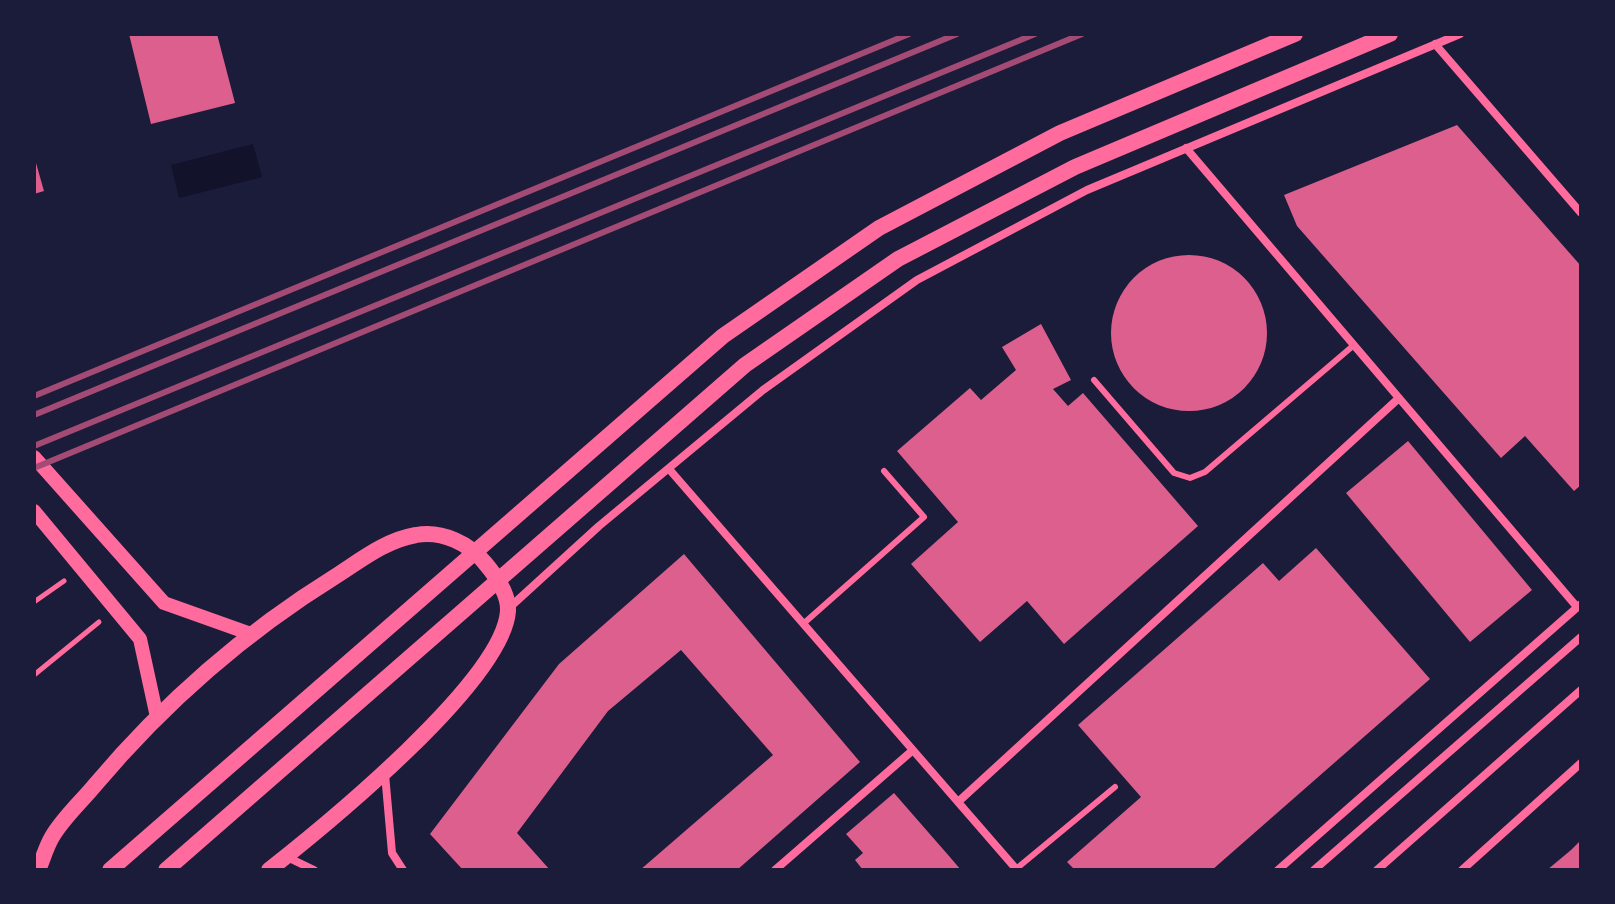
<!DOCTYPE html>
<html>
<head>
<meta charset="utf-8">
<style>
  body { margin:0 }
  #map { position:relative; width:1615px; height:904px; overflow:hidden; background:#1b1b3a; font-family:"IBM Plex Sans",sans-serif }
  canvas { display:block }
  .frame { position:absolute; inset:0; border:36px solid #1b1b3a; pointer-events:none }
</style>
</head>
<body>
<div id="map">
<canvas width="1615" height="904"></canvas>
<div class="frame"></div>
</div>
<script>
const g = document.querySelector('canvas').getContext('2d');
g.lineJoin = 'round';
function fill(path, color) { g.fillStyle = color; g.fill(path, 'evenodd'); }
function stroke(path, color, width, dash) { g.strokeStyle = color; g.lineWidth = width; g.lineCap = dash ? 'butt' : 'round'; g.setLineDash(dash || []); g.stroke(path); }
const water = new Path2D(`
  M253 144 262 177 179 198 171 165Z`);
const building = new Path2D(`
  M129 34H217L235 103 151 124Z
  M1457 125 1581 266V485L1574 491 1525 436 1501 458 1297 226 1284 195Z
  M34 156 44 191 34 194Z
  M1111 333a78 78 0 1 1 156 0a78 78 0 1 1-156 0Z
  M1041 324 1071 380 1053 389 1068 406 1083 393 1198 526 1064 644 1027 601 980 642 911 564 958 522 897 451 970 388 981 400 1016 370 1002 347Z
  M1408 441 1532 590 1470 642 1346 493Z
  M1316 548 1430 679 1212 870H1075L1067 862 1141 797 1078 725 1263 563 1279 581Z
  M684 554 860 762 737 870H640L773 755 681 650 608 711 517 833 550 870H463L430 834 559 664Z
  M894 793 949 856 961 870H863L855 860 863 853 846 834Z
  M1581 840V870H1547L1571 850Z`);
const path = new Path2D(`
  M34 602 64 581
  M34 675 99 622`);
const service = new Path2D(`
  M1094 380 1174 473 1190 478 1205 472 1354 345
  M803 624 924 517 884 471
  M1016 869 1115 787`);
const minor = new Path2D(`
  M1435 44 1581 213
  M1186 148 1577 607
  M669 469 1017 870
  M509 608 599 526 763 390 917 280 1087 190 1460 34
  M385 774 392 853 403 870
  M958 802 1399 398
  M287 857 314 870
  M775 870 913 750
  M1278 870 1581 604
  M1314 870 1581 637
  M1377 870 1581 690
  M1462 870 1581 763`);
const tertiary = new Path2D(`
  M34 457 164 603 251 634
  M34 511 140 639 157 717`);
const secondary = new Path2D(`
  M38 870C43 859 46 847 52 837 63 818 81 802 95 785 165 702 244 633 336 576 361 560 386 540 416 535 442 530 470 544 485 563 496 576 509 594 508 611 503 681 326 825 269 870
  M110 870 723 336 879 228 1060 133 1295 34
  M166 870 745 365 898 259 1075 167 1390 34`);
const rail = new Path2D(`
  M34 396 909 34
  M34 415 957 34
  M34 446 1035 34
  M34 468 1082 34`);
fill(water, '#12122b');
fill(building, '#dd5f8e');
stroke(path, '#ff6b9d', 5);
stroke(service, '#ff6b9d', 6);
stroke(minor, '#ff6b9d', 8);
stroke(tertiary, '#ff6b9d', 14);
stroke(secondary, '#ff6b9d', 16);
stroke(rail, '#a44b75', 6);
</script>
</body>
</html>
